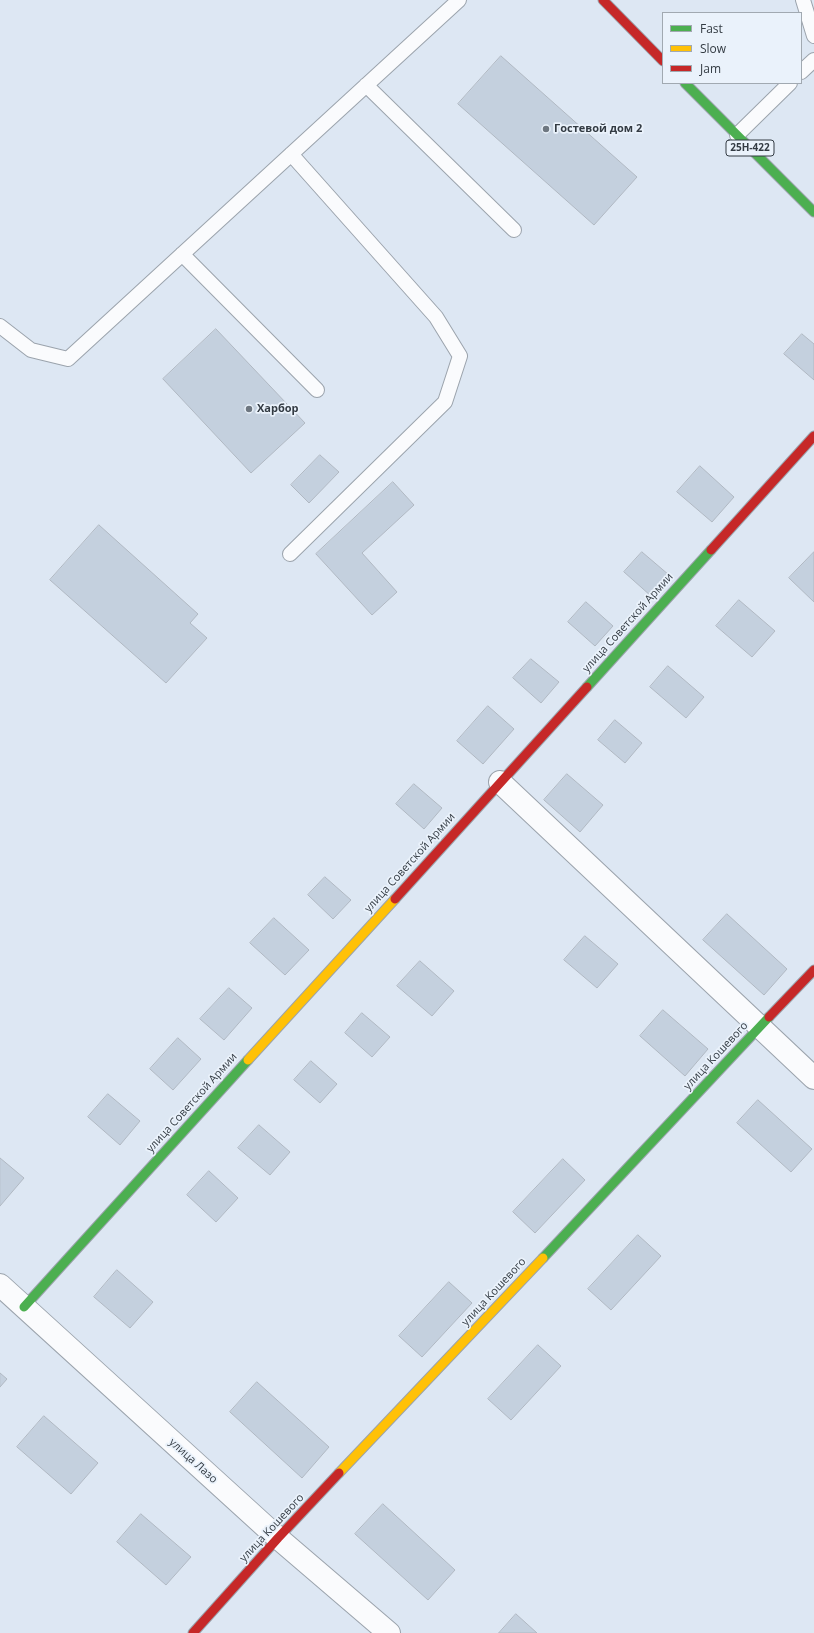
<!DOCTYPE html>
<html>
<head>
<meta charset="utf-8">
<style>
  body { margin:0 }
  #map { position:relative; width:814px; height:1633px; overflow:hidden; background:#dde7f3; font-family:"Open Sans",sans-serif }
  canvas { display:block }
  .legend { position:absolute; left:662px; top:12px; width:140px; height:72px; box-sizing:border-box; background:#eaf2fb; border:1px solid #a1a9b1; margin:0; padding:5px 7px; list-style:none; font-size:12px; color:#333b43 }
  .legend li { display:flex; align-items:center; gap:8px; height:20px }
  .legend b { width:20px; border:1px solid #a1a9b1 }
</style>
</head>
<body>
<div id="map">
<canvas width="814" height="1633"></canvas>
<ul class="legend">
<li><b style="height:5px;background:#4caf50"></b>Fast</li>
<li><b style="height:5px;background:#ffc107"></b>Slow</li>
<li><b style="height:5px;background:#c62828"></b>Jam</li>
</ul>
</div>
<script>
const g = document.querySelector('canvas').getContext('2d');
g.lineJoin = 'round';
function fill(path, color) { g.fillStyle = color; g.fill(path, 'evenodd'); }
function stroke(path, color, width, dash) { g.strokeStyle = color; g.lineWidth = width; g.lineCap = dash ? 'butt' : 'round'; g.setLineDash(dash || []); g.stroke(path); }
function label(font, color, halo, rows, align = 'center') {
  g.font = font + ' "Open Sans",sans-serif'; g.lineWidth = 3.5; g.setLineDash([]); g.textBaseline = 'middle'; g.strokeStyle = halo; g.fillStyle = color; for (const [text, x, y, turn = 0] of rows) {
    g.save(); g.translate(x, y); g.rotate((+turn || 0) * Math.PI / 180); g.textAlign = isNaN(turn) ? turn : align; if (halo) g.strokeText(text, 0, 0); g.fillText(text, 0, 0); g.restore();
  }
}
const building = new Path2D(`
  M501 56 637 177 594 225 458 104Z
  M216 329 305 423 251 473 163 379Z
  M802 334 814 344V380L784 354Z
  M320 455 339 472 309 503 291 485Z
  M700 466 734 497 712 522 677 492Z
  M393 482 414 505 362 553 397 592 372 615 316 554Z
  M99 525 198 614 190 623 207 638 166 683 50 580Z
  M642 552 669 575 651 596 624 572Z
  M814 552V602L789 578Z
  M739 600 775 631 752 657 716 626Z
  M586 602 613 626 595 646 568 622Z
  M531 659 559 682 541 703 513 678Z
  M668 666 704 697 686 718 650 687Z
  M488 706 514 729 483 764 457 741Z
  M615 720 642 743 625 763 598 740Z
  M567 774 603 805 580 832 544 800Z
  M414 784 442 808 424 829 396 804Z
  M325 877 351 900 333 919 308 895Z
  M727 914 787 969 764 995 703 940Z
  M274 918 309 950 285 975 250 943Z
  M585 936 618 964 597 988 564 960Z
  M420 961 454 991 432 1016 397 986Z
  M229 988 252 1008 224 1040 200 1019Z
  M663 1010 708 1049 685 1076 640 1036Z
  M362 1013 390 1037 372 1057 345 1033Z
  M178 1038 201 1059 173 1090 150 1069Z
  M311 1061 337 1084 320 1103 294 1080Z
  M108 1094 140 1121 120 1145 88 1117Z
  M758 1100 812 1149 791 1172 737 1123Z
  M259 1125 290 1152 270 1175 238 1148Z
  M0 1158 24 1178 0 1206Z
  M563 1159 585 1180 535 1233 513 1212Z
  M209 1171 238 1198 216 1222 187 1195Z
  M638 1235 661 1256 611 1310 588 1289Z
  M117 1270 153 1302 130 1328 94 1297Z
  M449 1282 472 1303 422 1357 399 1336Z
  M538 1345 561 1366 511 1420 488 1399Z
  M0 1373 7 1379 0 1387Z
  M257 1382 329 1447 302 1478 230 1412Z
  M44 1416 98 1463 71 1494 17 1447Z
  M383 1504 455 1570 428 1600 355 1534Z
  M141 1514 191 1557 166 1585 117 1542Z
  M516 1614 537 1633H499Z`);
const lane = new Path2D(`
  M803 0 814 36
  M801 72 814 60
  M366 85 514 230
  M737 135 790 83
  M182 254 317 390
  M0 326 31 350 68 359 459 0
  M290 554 445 402 460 356 436 317 291 154`);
const street = new Path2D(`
  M500 782 814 1078
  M0 1285 278 1538 389 1633`);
const fast = new Path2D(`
  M685 83 814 212
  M587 687 711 550
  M543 1258 769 1017
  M24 1307 248 1060`);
const slow = new Path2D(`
  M248 1060 395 899
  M339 1473 543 1258`);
const jam = new Path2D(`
  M603 0 663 61
  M711 550 814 436
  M395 899 587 687
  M769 1017 814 970
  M193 1633 278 1538 339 1473`);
const markers = [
  [546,129,4,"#6e7781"],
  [249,409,4,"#6e7781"]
];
const shields = [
  [750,148,48]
];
const shieldNames = [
  ["25Н-422",750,148]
];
const poiNames = [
  ["Гостевой дом 2",554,129],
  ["Харбор",257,409]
];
const streetNames = [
  ["улица Советской Армии",628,623,-48],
  ["улица Советской Армии",410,863,-48],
  ["улица Кошевого",716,1056,-47],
  ["улица Советской Армии",192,1103,-48],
  ["улица Кошевого",494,1292,-47],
  ["улица Лазо",193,1461,42],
  ["улица Кошевого",272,1528,-47]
];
fill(building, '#c4d0de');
stroke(building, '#b0b8c2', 1);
stroke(lane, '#9ba3ac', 16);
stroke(street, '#9ba3ac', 24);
stroke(fast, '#9ba3ac', 11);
stroke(slow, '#9ba3ac', 11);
stroke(jam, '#9ba3ac', 11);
stroke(lane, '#fafbfd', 14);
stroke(street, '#fafbfd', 22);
stroke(fast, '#4caf50', 9);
stroke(slow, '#ffc107', 9);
stroke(jam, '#c62828', 9);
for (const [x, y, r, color] of markers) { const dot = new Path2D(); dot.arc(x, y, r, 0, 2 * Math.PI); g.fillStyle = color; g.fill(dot); stroke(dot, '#eaf2fb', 1.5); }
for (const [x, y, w] of shields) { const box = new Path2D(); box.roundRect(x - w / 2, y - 8, w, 16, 3); g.fillStyle = '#eaf2fb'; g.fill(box); stroke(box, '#333b43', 1); }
label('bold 10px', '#333b43', null, shieldNames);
label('bold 11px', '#333b43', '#eaf2fb', poiNames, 'left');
label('11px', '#333b43', '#eaf2fb', streetNames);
</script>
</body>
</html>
